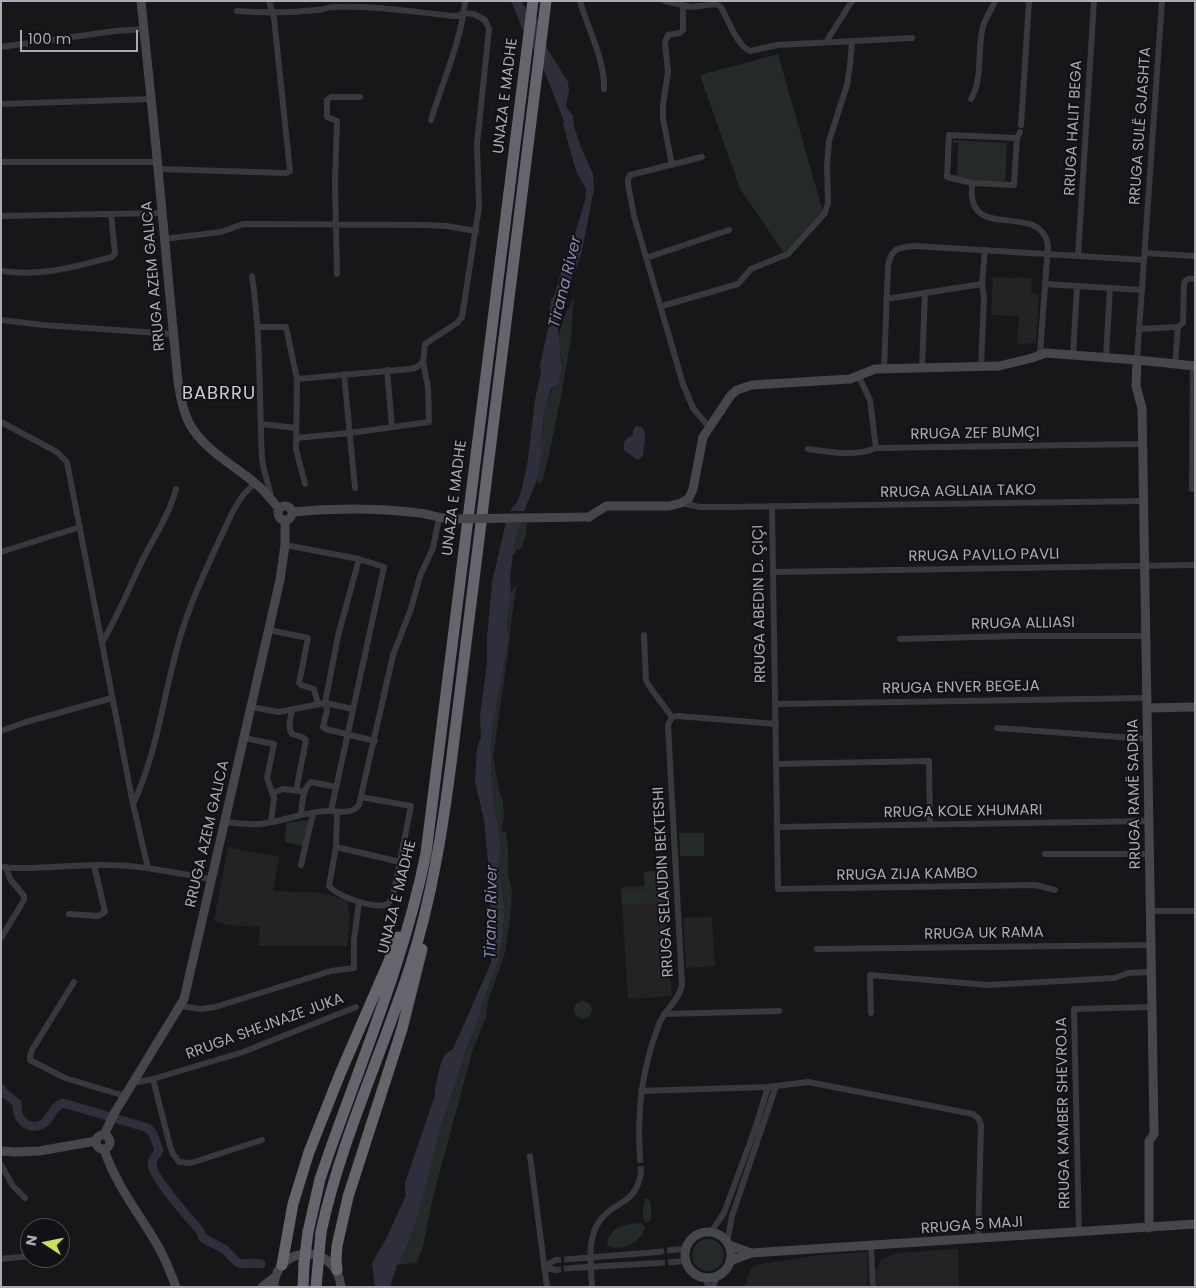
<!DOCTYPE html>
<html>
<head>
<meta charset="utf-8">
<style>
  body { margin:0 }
  #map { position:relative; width:1196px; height:1288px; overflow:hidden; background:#171618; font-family:Poppins,sans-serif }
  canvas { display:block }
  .frame { position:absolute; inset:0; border:2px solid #abaab7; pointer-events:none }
  .north { position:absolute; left:20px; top:1218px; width:50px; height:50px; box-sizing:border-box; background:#121113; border:1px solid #4f4e55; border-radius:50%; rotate:281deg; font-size:14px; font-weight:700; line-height:20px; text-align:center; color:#abaab7 }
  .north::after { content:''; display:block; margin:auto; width:18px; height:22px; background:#d0e047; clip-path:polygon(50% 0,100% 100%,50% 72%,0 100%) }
  .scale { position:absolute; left:20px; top:30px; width:118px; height:22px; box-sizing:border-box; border:2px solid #abaab7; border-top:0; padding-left:6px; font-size:15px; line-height:18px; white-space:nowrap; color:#abaab7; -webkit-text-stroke:4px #121113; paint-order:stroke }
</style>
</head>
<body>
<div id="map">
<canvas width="1196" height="1288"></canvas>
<div class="frame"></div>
<div class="north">N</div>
<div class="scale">100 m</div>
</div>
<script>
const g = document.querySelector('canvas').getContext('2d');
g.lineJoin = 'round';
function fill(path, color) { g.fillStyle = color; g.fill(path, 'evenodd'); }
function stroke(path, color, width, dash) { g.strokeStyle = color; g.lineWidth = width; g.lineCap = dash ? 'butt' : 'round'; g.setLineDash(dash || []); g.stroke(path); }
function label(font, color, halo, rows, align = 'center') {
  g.font = font + ' Poppins,sans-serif'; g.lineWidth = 4; g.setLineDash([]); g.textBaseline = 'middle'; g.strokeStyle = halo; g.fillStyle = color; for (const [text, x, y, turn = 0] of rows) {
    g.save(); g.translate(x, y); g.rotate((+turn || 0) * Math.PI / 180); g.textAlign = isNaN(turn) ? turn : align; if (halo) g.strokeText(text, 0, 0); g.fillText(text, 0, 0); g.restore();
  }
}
const built = new Path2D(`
  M993 277 1032 278 1031 293 1039 294 1036 343 1017 344 1019 316 991 315Z
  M228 847 279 857 273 891 323 893 347 901 350 916 347 946H258L260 927 229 925 214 921Z
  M669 870 671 902 665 903 672 996 628 999 621 887 645 885 644 872Z
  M712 917 715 966 686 968 683 918Z
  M958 1249 959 1287H877L876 1271 881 1260 895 1253Z
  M867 1252 868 1287H744L751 1269 756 1265 820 1255Z`);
const green = new Path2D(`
  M778 54 823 212 789 250 784 253 740 189 700 75Z
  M953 140 1007 143 1005 182 951 179V175H957L958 143H953Z
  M574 296 571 339 561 397 549 455 543 480 539 485 537 480 544 422C543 399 554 391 561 371 564 361 559 350 559 340 559 325 568 309 574 296Z
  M521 523H527L526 534 521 549H513Z
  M517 584 512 616 507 660 493 757 499 790 503 801 504 818 501 831 506 832 508 850V874L512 892 510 919 505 953 488 1001 486 1018 473 1049 433 1197 423 1246 417 1263 397 1265 400 1262 408 1246 421 1206 424 1188 440 1129 468 1045 481 1014 482 1005 492 979 502 942 505 911 498 863 501 849 500 837 495 809 491 771 492 730 509 637 507 626 511 592Z
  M306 820 308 823 303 846 285 842 286 823Z
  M679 833H704V856H680Z
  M669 870 671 902 622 905 621 892 645 890 644 872Z
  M574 1010a9 9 0 1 1 18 0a9 9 0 1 1-18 0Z
  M645 1199H649C652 1206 652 1215 650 1222H645C641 1214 643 1208 645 1199Z
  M641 1223 645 1226C644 1230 643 1234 640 1237 633 1246 616 1252 607 1245 610 1226 624 1224 641 1223Z
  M692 1255a16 16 0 1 1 32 0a16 16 0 1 1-32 0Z`);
const water = new Path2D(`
  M511 1H521L523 5 538 19 543 17 540 23 548 50 568 82 569 91 566 106 573 116 574 126 581 147 593 174 594 189 582 251 576 269 565 293 561 311 558 327 562 370 557 385 551 389 547 401 544 414 542 438 544 442 537 480 524 511H510L517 502 521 492 527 466 535 400 541 372 540 365 549 324 551 300 555 294 565 259 573 241 585 200 586 189 576 171 563 124 564 121 545 73 524 29 523 30Z
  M636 426 642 427C648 434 643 447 643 456L638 460 624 450V442L628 437 633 435V430Z
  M506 522 521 523 513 549H516L515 554H513L510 578 511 592 507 626 509 637 492 730 491 771 495 809 500 837 501 849 498 863 505 911 502 940 498 962 482 1005 481 1014 468 1045 440 1129 421 1206 408 1245 400 1262 397 1265 390 1287H375L372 1264 377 1254 386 1239 406 1195 405 1192V1183L435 1095C435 1087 440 1060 446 1054 447 1052 450 1051 453 1049L491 963 490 942 488 926 491 894 484 820 475 782 476 764 477 748 481 737 480 715 487 664V638L492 582Z`);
const canal = new Path2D(`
  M1 1088 3 1092 17 1103C17 1108 17 1115 20 1118 25 1126 36 1129 44 1123 52 1117 52 1107 63 1103L148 1128 153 1134 159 1150C157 1155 152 1159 152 1164 151 1176 191 1220 200 1231L203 1238 224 1249 237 1262 243 1264 254 1263 261 1264`);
const streetTunnel = new Path2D(`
  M640 1157 641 1173
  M658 1252 672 1250
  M555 1260 571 1259
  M659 1263 673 1262
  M555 1270 571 1268`);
const street = new Path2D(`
  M580 1C588 30 605 59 604 89
  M665 1 691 7 716 4 721 7C728 19 737 46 750 51L777 45 912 38
  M237 11C263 13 292 13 318 10 323 10 328 7 333 7 373 5 413 12 453 16H458L463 13
  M826 42 852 1
  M1 47 115 31 144 29
  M971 99C983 80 977 48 983 26 986 18 991 10 995 1
  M1 104 151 99
  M431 120C442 83 462 39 465 1
  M1021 125 1029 1
  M1017 138 949 135 947 177 972 183 1014 185 1017 138 1020 132
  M702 157 630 175 628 179V184L634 216 683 384 693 408 709 427
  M1 162H158
  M672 165 663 119V104L668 72 665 42 668 35 680 33 683 30V5
  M158 169 286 173 290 171 274 18 269 1
  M972 183C972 189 971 196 973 202 982 235 1041 205 1048 245L1040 354
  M1 216 162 213
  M164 239 221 232 243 224 426 225 446 226 476 231
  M1145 253 1195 256
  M1078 256 1094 1
  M646 258 729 230
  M1 271C40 277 75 267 112 257L115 253 111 214
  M337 274 335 183 337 121 327 117V100L331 97H360
  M252 276C261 336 259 398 262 458 263 473 270 485 271 499
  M1045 284 1142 290
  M886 299 982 284
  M662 306 738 284 751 269 788 254 825 213 828 203 827 165 829 141 847 85 850 65 852 42
  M1 320 43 325 173 334
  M257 327H286L297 379 296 449 305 484
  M1139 329 1178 327
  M1073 356 1077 287
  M1106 357 1110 288
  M1137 360 1162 1
  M1175 364 1178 327 1183 323 1184 283C1187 278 1189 278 1195 279
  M981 367 984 297 982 284 985 250
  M884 369 888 266C891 248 899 247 915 246L1144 260
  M922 369 925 293
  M387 370 392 427
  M344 374 355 488
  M858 375 870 400 876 448
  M297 379 410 369 417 367 423 362
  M1 422 57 452 67 462 133 804 148 868
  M262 424 296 428
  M296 438 350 433 429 422 428 387 423 362 425 344 457 323 462 317 479 207 477 144 489 29 485 20 474 14 463 13
  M808 449C830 452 855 457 876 448L1143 444
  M1192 489 1193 366
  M681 503 700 507H728L1144 501
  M772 506 778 889 1035 885 1055 890
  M285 545 359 559 384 567 331 811
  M1 552 80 527
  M359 559 338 636 325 703 327 710 323 727 326 729 375 741
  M773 572 1195 565
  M269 630 308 638 299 683 301 685 314 689 318 704
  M644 635 646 680 649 686 672 717
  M900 639 1017 636H1146
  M103 641C117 617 128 591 140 565 152 540 169 516 176 489
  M776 704 1147 698
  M251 707 279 712 325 703 353 709
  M292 710C291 718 287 727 292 734L302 737 306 740 296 791
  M672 717 678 716 776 724
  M997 728 1147 739
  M1 731 26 722 112 698
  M244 738 274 744 267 778 274 798 271 822
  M776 764 929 761 930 825
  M272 793 283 789 300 791
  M133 804C159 749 164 688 182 631 195 590 215 550 233 511L243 495 255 483
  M337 812 336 847 329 886C337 896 375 910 388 904L393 896 411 806 361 797
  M301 815C302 805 302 789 311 782L336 787
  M225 822C236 823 249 825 260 824 284 822 307 810 330 811 341 812 352 814 359 805L393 655 411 609 420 576 433 548 439 518
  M777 827 1149 821
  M336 847 400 862
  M1045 854H1149
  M301 865 313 813
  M1 867C36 871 70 864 105 865 141 865 176 873 211 879
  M1150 911H1195
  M69 914 98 916 105 912 94 865
  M1 938 24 900V896L10 879 6 867
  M817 949 1151 945
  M74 982 32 1050 30 1057V1060L65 1078 125 1096
  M181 1006 201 1009 215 1007 331 971 354 968V940L359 902
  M871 1013 870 975 988 985 1115 978 1128 973 1151 972
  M664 1014 779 1011
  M153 1079 170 1146 173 1154 179 1162 191 1163 262 1140
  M133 1083 153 1079 243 1052 356 1007
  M641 1091 768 1087 808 1082 973 1114 978 1118 981 1125 978 1239
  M530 1156 547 1287
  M640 1157C637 1109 642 1069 659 1024 665 1009 679 1001 682 985L668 725 672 717
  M1 1165 13 1186 25 1198
  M711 1232 724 1213 755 1129 768 1087
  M1079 1233 1074 1009 1152 1007
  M727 1242 732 1216 776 1086
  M871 1247 873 1287
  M672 1250 685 1249
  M1 1259 30 1256
  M571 1259 658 1252
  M555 1260 544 1267 555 1270
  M673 1262 685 1261
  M571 1268 659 1263
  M706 1278 708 1287
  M592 1287C591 1266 587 1244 597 1225 612 1199 635 1208 641 1173
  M713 1287 717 1276`);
const secondary = new Path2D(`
  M141 1 155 137 178 382C180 396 183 410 189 423 204 450 232 464 255 483 264 490 272 500 279 509
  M1137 360 1136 386 1142 408 1154 1130V1134L1149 1141V1228
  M278 513a7 7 0 1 1 14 0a7 7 0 1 1-14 0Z
  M292 512C332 508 379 508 419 513 429 514 439 518 449 519
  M589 517 606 506H669L681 503 689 498 693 489 703 437 731 395 737 390 752 385 850 379 875 369 999 366 1032 358 1046 353 1137 360 1195 366
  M1147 708 1195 707
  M96 1142a7 7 0 1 1 14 0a7 7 0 1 1-14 0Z
  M104 1135 115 1112 184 999 280 580 285 545V520
  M104 1149C115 1183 137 1211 155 1241 164 1255 170 1271 176 1287
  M1 1151 16 1152 39 1151 96 1141
  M685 1255a23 23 0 1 1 46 0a23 23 0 1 1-46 0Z
  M729 1245 751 1253
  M730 1261 751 1253 1195 1224
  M262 1287 275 1277
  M274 1287C275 1244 337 1242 341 1287`);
const highway = new Path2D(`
  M308 1232 320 1179 328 1156C363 1056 405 958 426 853L533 1
  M321 1232C341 1140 381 1056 410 967 432 898 443 827 452 756L546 1
  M282 1265 293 1204 309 1152 340 1074 389 961 398 937
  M337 1270 336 1259 337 1246 348 1197 402 1029 422 949
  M303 1287 304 1264`);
const secondaryBridge = new Path2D(`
  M449 519 589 517`);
const highwayBridge = new Path2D(`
  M304 1264 308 1232
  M316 1287 321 1232`);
const streetNames = [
  ["UNAZA E MADHE",506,96,-83],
  ["RRUGA SULË GJASHTA",1141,126,-86],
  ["RRUGA HALIT BEGA",1074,128,-87],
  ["RRUGA AZEM GALICA",154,276,-95],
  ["RRUGA ZEF BUMÇI",975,434,-1],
  ["RRUGA AGLLAIA TAKO",958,492,-1],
  ["UNAZA E MADHE",455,498,-83],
  ["RRUGA PAVLLO PAVLI",984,556,-1],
  ["RRUGA ABEDIN D. ÇIÇI",760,604,-91],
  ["RRUGA ALLIASI",1023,624,-1],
  ["RRUGA ENVER BEGEJA",961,688,-1],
  ["RRUGA RAMË SADRIA",1135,794,-91],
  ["RRUGA KOLE XHUMARI",963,812,-1],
  ["RRUGA AZEM GALICA",208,834,-77],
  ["RRUGA ZIJA KAMBO",907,875,-1],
  ["RRUGA SELAUDIN BEKTESHI",664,882,-93],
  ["UNAZA E MADHE",398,897,-76],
  ["RRUGA UK RAMA",984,934,-1],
  ["RRUGA SHEJNAZE JUKA",265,1027,-20],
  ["RRUGA KAMBER SHEVROJA",1064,1113,-91],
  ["RRUGA 5 MAJI",972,1226,-4]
];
const waterNames = [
  ["Tirana River",566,282,-76],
  ["Tirana River",492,912,-89]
];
const quarterNames = [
  ["BABRRU",219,394]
];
fill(built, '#242225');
fill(green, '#232a27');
fill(water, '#2e2f3b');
stroke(canal, '#2e2f3b', 9);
stroke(streetTunnel, '#353438', 6, [6, 3]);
stroke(street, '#39383d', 6);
stroke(secondary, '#47464c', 9);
stroke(highway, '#66646d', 11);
stroke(secondaryBridge, '#47464c', 9);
stroke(highwayBridge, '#66646d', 11);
label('15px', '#abaab7', '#121113', streetNames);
label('italic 16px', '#8488ae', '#121113', waterNames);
g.letterSpacing = '1px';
label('18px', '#cccad3', '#121113', quarterNames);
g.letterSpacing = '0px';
</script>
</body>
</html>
